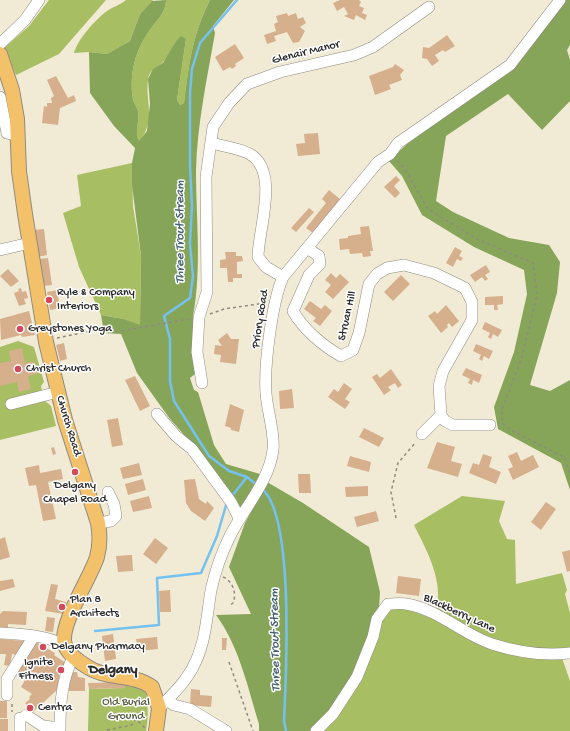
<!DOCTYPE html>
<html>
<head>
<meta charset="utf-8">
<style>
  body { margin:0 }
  canvas { display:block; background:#f1ebd5 }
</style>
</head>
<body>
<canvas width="570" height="731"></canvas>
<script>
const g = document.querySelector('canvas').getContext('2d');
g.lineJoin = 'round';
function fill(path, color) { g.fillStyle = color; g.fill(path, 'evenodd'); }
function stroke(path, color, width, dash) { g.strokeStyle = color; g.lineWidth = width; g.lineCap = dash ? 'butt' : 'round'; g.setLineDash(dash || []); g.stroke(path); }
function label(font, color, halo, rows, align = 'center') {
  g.font = font + ' "Gochi Hand",sans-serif'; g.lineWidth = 3; g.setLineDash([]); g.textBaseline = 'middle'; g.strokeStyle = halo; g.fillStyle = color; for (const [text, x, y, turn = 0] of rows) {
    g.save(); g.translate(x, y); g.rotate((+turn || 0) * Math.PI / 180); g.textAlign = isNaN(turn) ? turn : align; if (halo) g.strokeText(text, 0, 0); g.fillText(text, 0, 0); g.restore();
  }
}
const green = new Path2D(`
  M49 0H106L59 54 16 75 4 48 29 26Z
  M126 0H153L140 14 130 41 107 54 89 52 74 53C78 39 95 20 107 11 113 7 120 5 126 0Z
  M166 0H210C192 36 189 64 184 103L180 105 177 100 186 39 176 41C172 48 169 56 163 62 158 69 149 69 148 80 145 104 157 119 139 142 134 132 140 121 138 111 137 107 134 104 133 100 129 77 134 54 147 34 154 23 166 14 166 0Z
  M132 163 133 206 141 256 140 326 124 319 101 315 79 267 63 213 81 206 77 175Z
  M18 341 34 347 44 382 41 386 44 400 51 406 56 426 0 440V347Z
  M462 496 505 501 499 521 507 539 515 540 516 584 562 573 567 590 565 594 570 613V652H545L480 636 436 611C444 581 427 551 414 525Z
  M404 608 436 620 488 647 562 658 570 681V731H320L381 623 391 610Z
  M125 682 145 688C148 703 149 716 146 731H88L89 689 125 688Z`);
const forest = new Path2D(`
  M166 0C166 14 154 23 147 34 134 54 129 77 133 100 134 104 137 107 138 111 140 121 134 133 139 141L147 131 150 104 148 79 153 69 163 63 176 41 181 36 186 39 177 100 180 105 184 103C189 64 192 36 210 0H234L213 26 215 33C207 79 197 125 196 171 196 219 202 269 193 316H197L195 374 190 378 194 390 198 392 214 445 226 464 260 474 242 508 228 494 187 438 170 419 137 373 121 334 104 333 101 315 124 319 140 325 141 256 132 185V163L135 148 114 126 90 93 89 52 107 54 130 41 140 14 152 1Z
  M566 0H570V45L567 50 570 60V101L542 130 508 94 446 136 436 201 453 212 509 238 549 245 560 262 557 293 530 385 550 391 570 380V490L561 463 498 429 494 407 514 352 527 294 524 270 474 247 422 215 402 176 389 161 407 144 516 66Z
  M267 482 303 503 369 547 380 592 379 608 373 629 345 693 312 731H259V724C248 688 239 646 216 615L251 614 229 567 245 523Z`);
const stream = new Path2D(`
  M237 0 200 43 192 69 190 93V165L192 206 190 244 193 276 190 298 164 316 170 339V381L174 401 209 456 229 471 247 477 258 486
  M262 489C295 516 286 678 284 721L286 731
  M232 496 247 477
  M95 631 159 625 157 578 201 573 217 536 227 502`);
const building = new Path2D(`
  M340 0H359L361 2 359 6 364 8 362 13 367 15 365 20 356 15 354 20 344 16 348 14 344 7 337 11 333 3Z
  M287 13 288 16 296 13 298 19 303 17 306 23 300 27 305 31 299 42 293 43 287 32 274 36 276 41 267 44 264 35 276 31 274 24 278 22 276 16Z
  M447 35 455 46 445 52 443 50 435 55 439 61 432 66 427 59 422 58 423 47 429 48Z
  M235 44 244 58 235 64 236 66 232 69 230 67 223 71 215 57Z
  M395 64 404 70 400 75 402 80 389 85 391 89 375 95 369 76 393 67Z
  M56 76 68 98 74 95 76 101 60 108 58 125 42 123 44 106 47 107V103H52L51 98 54 96 47 80Z
  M318 133 320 154 298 156 296 144 305 143 304 134Z
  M396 176 400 180 394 186 400 193 395 198 384 187Z
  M329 190 340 199 313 233 306 228 326 203 322 199Z
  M309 208 314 212 296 232 291 228Z
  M369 226 373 251H370L371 256 363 257 362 253 350 254 349 249 340 250 339 239 348 238V236L361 234 360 227Z
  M44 229 47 255 38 257 34 230Z
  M455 247 462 251 459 256 463 258 461 261 457 259 453 267 446 263Z
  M225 252H236V256H242L243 261 237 262V274H242V278H233V282H228L227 268H220V260L226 259Z
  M48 258 52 285 42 286 38 259Z
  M486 265 490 272 485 275 488 279 485 281 482 277 475 282 470 275Z
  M8 269 19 281 11 287 0 276Z
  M331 273 336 278 340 274 349 282 333 299 325 292 331 285 325 280Z
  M401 275 410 284 393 301 384 292Z
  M21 288 22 292 26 291 28 298 24 299 26 304 19 306 14 293 19 291 18 289Z
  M57 290 60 308 50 310 47 292Z
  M503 296V304L497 305 498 310H494V305H485V297Z
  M310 301 321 309 325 305 332 311 320 326 313 321 316 318 304 309Z
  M446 305 459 321 452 327 449 323 447 325 448 327 441 333 428 316 435 311 437 314Z
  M29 311 35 335 22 337 21 335 1 340 0 319Z
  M485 322 502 330 498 337 493 334 491 339 488 337 490 333 482 329Z
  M227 333 231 339H239L236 364 220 362 221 355 214 354 215 345 222 346 218 340Z
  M64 343 67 359 60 361 56 345Z
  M476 344 493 351 489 359 484 356 482 361 479 359 481 355 473 351Z
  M22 348 25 363 34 361 37 374 28 376 31 389 19 392 17 382 0 386V363L11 361 9 351Z
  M466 368 482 375 479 383 473 380 472 385 468 383 470 379 462 375Z
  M391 369 402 385 398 388 395 383 388 387 391 390 384 395 372 377 377 374 380 378Z
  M135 376 150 406 140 411 125 380Z
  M344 383 352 389 345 399 350 402 345 409 328 397 334 389 338 392Z
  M292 389 294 408 280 409 279 391Z
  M230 404 244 410 239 432 231 430V428L225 426Z
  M118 418 123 445 112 447 107 420Z
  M364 428 384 438 379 447 359 437Z
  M437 442 455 447 451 461 462 464 458 477 427 468Z
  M54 447 56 454 53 455 51 448Z
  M517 452 521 461 533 455 539 467 513 480 508 469 513 467 508 456Z
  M483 454 492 457 489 467 501 472 496 484 469 473 473 463 479 465Z
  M350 456 371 462 369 472 347 466Z
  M139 463 142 475 123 479 120 468Z
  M39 465 40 473 61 469 63 479 48 482 56 519 43 521 36 485 29 486 25 468Z
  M298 474H310L311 493H299Z
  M143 479 146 490 128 495 125 484Z
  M195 479 199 499 206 504 207 501 214 508 205 521 191 511 186 503 184 480Z
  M368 486V496L346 497 345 487Z
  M149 496 152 508 133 512 130 501Z
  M546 502 556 509 541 530 531 522Z
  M376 511 379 521 357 527 354 517Z
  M5 537 10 557 0 560V539Z
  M155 538 168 548 156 564 143 554Z
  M570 550V571L567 572 562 552Z
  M132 555 133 571 118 572 116 556Z
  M398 576 421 579 419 596 396 593Z
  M13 579 15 587 0 591V581Z
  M51 584 58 585 55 599 66 602 64 614 45 611Z
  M170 590 171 612H160L159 591Z
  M3 611 27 612 26 625 8 624V630L0 629V614Z
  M47 617 55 618 53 632 45 631Z
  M113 634 116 659 105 661 102 636Z
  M157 637 158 649 138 651 136 639Z
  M222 638H227L226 650H222Z
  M0 639 24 641 23 649 19 655 12 654 10 666 4 665 6 654H0Z
  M36 642 55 653 54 655 66 663 60 672 57 690 33 712 25 703 30 699 29 697 32 694 21 687 25 680 16 674Z
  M69 672H77L78 677 85 678V691H69Z
  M125 682V688L89 689 88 683Z
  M191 689 200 690V695L212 696 211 707 190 705Z
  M0 701H7V718H0Z
  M0 719H8V731H0Z`);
const path = new Path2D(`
  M397 161 404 168 428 209 479 240 533 263 537 295 521 360 502 410V423L511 430 565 458 570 476
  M210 314 224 309 265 303
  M57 338 101 329 115 332 189 319
  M396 518 391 492 398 463 416 442
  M223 577C233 581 237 594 233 603L229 606
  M229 662 253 731
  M12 704V712
  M107 730 132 725 136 719 145 728`);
const minor = new Path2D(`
  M0 44 25 20 39 0
  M0 97 7 133 17 135
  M211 143C223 146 239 148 250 154 280 172 258 230 258 257L266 267 283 277
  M307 248 319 256 320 264 309 275 293 311C303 329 323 346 341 356L353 350 359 333 369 284 377 274 387 268 404 265 434 273 465 288 472 302V320L443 371 439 386 441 415 445 421 453 425H490
  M0 250 30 243
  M202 383 197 352 199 317 207 292 206 177 213 127 229 103 247 84 280 72 354 55 373 47 429 7
  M11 404 58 392
  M157 414 176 436 192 449 231 502 239 518
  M422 434 441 415
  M98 523 111 521 116 516 114 504 108 492
  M0 633C22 634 44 635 65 645
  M7 695V679L34 636
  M167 700 174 705 190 709 226 731
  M159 708C174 693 187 681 196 661 206 639 207 614 211 590 215 572 222 552 230 536 244 508 269 482 273 450 275 432 267 411 266 393 264 365 272 302 283 277L378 162 390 154 398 143 510 65 560 0
  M26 715 43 726 60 728C60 702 62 680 73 657
  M20 718V731
  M316 731 333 714 357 677 373 637 377 619 388 604C394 604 401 603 406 604 438 609 462 634 492 644 517 652 544 656 570 653`);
const major = new Path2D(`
  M0 54 12 90 17 119 19 171 25 214 46 342 65 420 98 523C100 534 100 546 97 557 91 577 58 626 65 645 68 654 78 661 86 666 106 680 132 673 152 687L159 708 156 731`);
const markers = [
  [49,300,4,"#d1495b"],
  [20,329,4,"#d1495b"],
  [18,369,4,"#d1495b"],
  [75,472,4,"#d1495b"],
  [62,607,4,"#d1495b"],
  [43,647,4,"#d1495b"],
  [61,670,4,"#d1495b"],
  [30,708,4,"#d1495b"]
];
const streetNames = [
  ["Glenair Manor",306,53,-14],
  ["Struan Hill",348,316,-77],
  ["Priory Road",261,319,-81],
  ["Church Road",68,426,73],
  ["Blackberry Lane",459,614,25]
];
const poiNames = [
  ["Ryle & Company",57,293],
  ["Interiors",57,307],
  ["Greystones Yoga",28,329],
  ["Christ Church",26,369],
  ["Delgany",75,486,"center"],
  ["Chapel Road",75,500,"center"],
  ["Plan 8",70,600],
  ["Architects",70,614],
  ["Delgany Pharmacy",51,647],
  ["Ignite",53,663,"right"],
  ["Fitness",53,677,"right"],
  ["Centra",38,708]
];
const parkNames = [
  ["Old Burial",126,703],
  ["Ground",126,717]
];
const waterNames = [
  ["Three Trout Stream",181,232,-90],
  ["Three Trout Stream",276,640,-91]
];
const quarterNames = [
  ["Delgany",113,671]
];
fill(green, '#a8be63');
fill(forest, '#86a559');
stroke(stream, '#75c1ef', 2.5);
fill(building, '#d6af8d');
stroke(minor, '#8e8b80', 12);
stroke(major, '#8e8b80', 16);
stroke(path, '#8e8b80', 1.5, [3, 3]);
stroke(minor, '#fff', 11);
stroke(major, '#f4c16b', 14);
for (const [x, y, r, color] of markers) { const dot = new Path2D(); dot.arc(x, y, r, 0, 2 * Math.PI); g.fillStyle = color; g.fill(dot); stroke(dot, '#fff', 1.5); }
label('12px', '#2b2b2b', '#fff', streetNames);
label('12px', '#2b2b2b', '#fff', poiNames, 'left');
label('12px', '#575e3f', '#fff', parkNames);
label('italic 13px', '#456070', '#fff', waterNames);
label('bold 14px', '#2b2b2b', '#fff', quarterNames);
</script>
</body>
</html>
